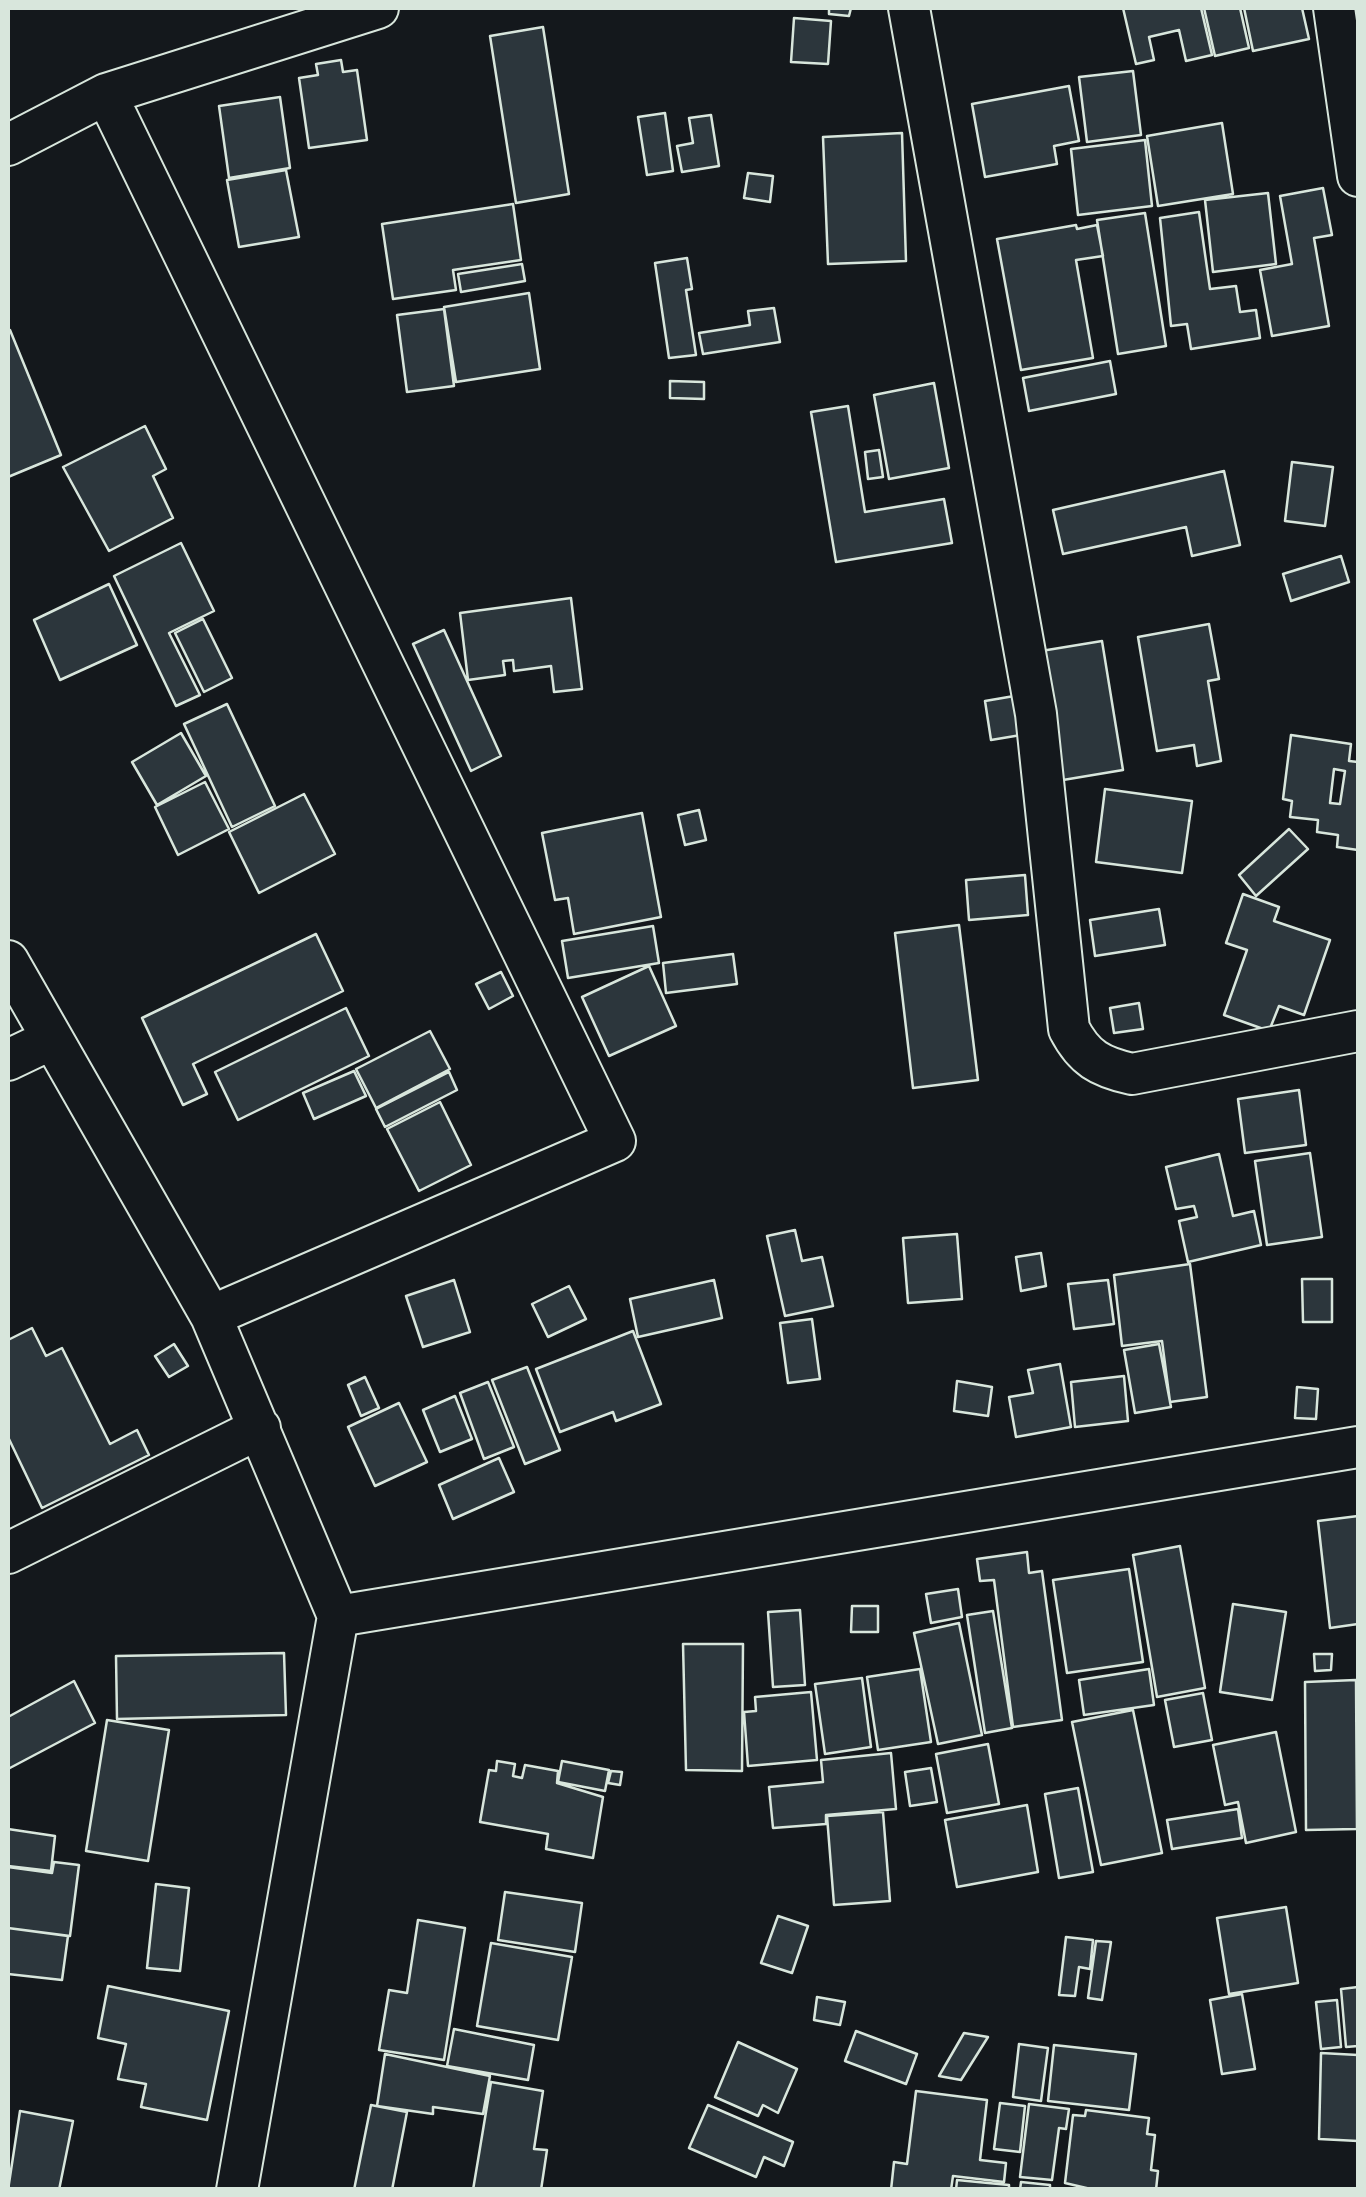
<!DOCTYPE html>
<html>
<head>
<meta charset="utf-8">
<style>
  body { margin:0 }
  #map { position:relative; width:1366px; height:2197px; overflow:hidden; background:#14181c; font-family:"Varela Round",sans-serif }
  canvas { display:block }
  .frame { position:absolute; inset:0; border:10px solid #d8e6dc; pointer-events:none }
</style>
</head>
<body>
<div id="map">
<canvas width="1366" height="2197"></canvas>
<div class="frame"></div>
</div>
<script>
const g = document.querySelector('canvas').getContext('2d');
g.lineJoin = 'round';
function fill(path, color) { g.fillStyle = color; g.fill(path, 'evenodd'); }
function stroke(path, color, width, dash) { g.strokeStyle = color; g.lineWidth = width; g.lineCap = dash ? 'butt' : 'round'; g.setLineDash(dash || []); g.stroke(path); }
const building = new Path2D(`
  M829 8H851L849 16 829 14Z
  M1123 8H1201L1212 55 1186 61 1179 30 1149 37 1154 60 1136 64Z
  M1204 8H1240L1249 48 1215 56Z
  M1244 8H1302L1309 39 1253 51Z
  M794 18 831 21 828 64 791 62Z
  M543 27 569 194 516 203 490 36Z
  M341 60 343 72 357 70 367 140 309 148 299 78 318 75 316 64Z
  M1133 71 1141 135 1087 142 1079 77Z
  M1069 86 1079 141 1054 146 1057 164 985 177 972 104Z
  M280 97 290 168 229 178 219 106Z
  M665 113 673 171 647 175 638 117Z
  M711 115 719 166 682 172 677 146 693 143 689 118Z
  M1222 123 1233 194 1158 206 1147 136Z
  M902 133 906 261 828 264 823 137Z
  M1145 140 1152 206 1078 215 1071 149Z
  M286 170 299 237 239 247 227 180Z
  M748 173 773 176 770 202 744 198Z
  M1323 188 1332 235 1314 238 1329 326 1272 336 1260 270 1292 264 1280 196Z
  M1268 193 1276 264 1213 272 1205 200Z
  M513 204 521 260 453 270 456 290 393 299 382 224Z
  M1199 212 1210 289 1236 286 1240 312 1256 310 1260 338 1191 349 1187 324 1171 326 1160 218Z
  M1145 213 1166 346 1118 354 1097 220Z
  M1076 225 1077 229 1097 225 1103 256 1076 260 1093 358 1021 370 997 239Z
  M687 258 692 289 686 290 696 355 669 358 655 263Z
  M522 264 525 281 461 292 458 274Z
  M529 293 540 369 456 382 444 307Z
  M774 308 780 342 703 354 699 333 750 325 748 311Z
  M444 309 454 386 407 392 397 315Z
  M10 330 61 455 8 477V331Z
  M1110 361 1116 394 1029 411 1023 378Z
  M670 381 704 382V399L670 398Z
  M934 383 949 468 889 479 874 395Z
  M848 406 865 512 944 499 952 543 836 562 811 412Z
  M145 426 166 469 153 476 173 518 109 551 63 467Z
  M879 450 883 477 868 479 865 452Z
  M1292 462 1333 467 1325 526 1285 521Z
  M1224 471 1240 545 1192 556 1186 527 1063 554 1053 510Z
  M181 543 214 611 169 633 200 695 176 706 114 576Z
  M1341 556 1349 582 1291 601 1283 574Z
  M109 584 137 645 60 680 34 620Z
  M571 598 582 689 554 692 551 666 514 671 513 660 503 661 505 675 468 680 460 613Z
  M203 619 232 678 204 692 175 633Z
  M1209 624 1219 679 1208 681 1221 761 1197 766 1194 745 1157 751 1138 637Z
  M444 630 501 756 471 771 413 644Z
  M1102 641 1123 770 1057 781 1035 652Z
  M1020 695 1027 734 991 740 985 701Z
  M227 704 275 806 232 827 184 724Z
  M181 733 206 776 157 805 132 762Z
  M1291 735 1351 744 1349 761 1358 762V850L1337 847 1338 835 1317 832 1318 820 1290 817 1292 801 1283 799ZM1334 769 1345 771 1340 804 1330 803Z
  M205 782 229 829 178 855 155 807Z
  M1105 789 1192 801 1182 873 1096 862Z
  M304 794 335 854 259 893 229 832Z
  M699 810 706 840 685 845 678 815Z
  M642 813 661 917 574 934 568 898 555 900 542 833Z
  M1289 829 1308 849 1256 896 1239 875Z
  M1025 875 1028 915 969 920 966 880Z
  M1243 894 1279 907 1274 921 1330 940 1304 1015 1279 1006 1269 1031 1224 1015 1247 950 1226 943Z
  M1159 909 1165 945 1095 956 1090 920Z
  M959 925 978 1080 913 1088 895 933Z
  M653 926 659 963 568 978 562 941Z
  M316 934 343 991 193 1064 207 1094 183 1105 142 1018Z
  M733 954 737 984 666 993 663 963Z
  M649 966 676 1026 609 1056 582 997Z
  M501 972 513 996 489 1009 476 984Z
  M1139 1003 1143 1029 1114 1033 1110 1008Z
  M346 1008 369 1056 238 1120 215 1072Z
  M430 1031 450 1069 376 1108 356 1069Z
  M354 1071 366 1096 314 1119 303 1093Z
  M449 1072 457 1090 385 1127 376 1109Z
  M1299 1090 1306 1145 1245 1153 1238 1099Z
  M440 1102 471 1165 419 1191 387 1129Z
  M1310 1153 1322 1237 1267 1245 1255 1161Z
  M1219 1154 1233 1216 1254 1211 1261 1245 1188 1262 1179 1221 1197 1217 1194 1206 1176 1209 1166 1167Z
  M795 1230 802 1261 822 1257 833 1306 785 1316 767 1236Z
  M957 1234 962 1299 908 1303 903 1238Z
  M1041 1253 1046 1286 1021 1291 1016 1257Z
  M1190 1264 1207 1397 1170 1402 1162 1341 1122 1346 1114 1275Z
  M1302 1279H1332V1322H1303Z
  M454 1280 470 1332 423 1347 406 1296Z
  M714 1280 722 1318 638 1337 630 1299Z
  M1108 1280 1114 1324 1074 1329 1068 1284Z
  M569 1286 586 1319 548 1337 532 1304Z
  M812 1319 820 1379 788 1383 780 1323Z
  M32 1328 46 1356 62 1348 110 1444 137 1430 149 1455 42 1508 8 1437V1340Z
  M633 1331 661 1404 616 1421 613 1412 560 1432 536 1369Z
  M174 1344 188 1366 169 1377 155 1356Z
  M1159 1344 1171 1407 1135 1413 1124 1350Z
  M1060 1364 1071 1427 1016 1437 1009 1397 1033 1393 1028 1370Z
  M527 1367 560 1450 525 1464 492 1380Z
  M1124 1376 1128 1421 1075 1427 1071 1382Z
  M365 1377 379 1408 361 1416 348 1385Z
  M957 1381 992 1387 988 1416 954 1411Z
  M488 1382 514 1447 484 1459 460 1393Z
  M1297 1387 1318 1389 1316 1419 1295 1418Z
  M455 1396 472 1439 440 1452 423 1410Z
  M399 1403 427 1462 375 1486 348 1427Z
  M499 1458 514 1492 453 1519 439 1485Z
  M1358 1516V1624L1330 1628 1318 1521Z
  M1180 1546 1205 1688 1157 1697 1133 1555Z
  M1027 1552 1029 1573 1042 1571 1062 1720 1013 1727 994 1580 980 1581 977 1559Z
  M1129 1569 1143 1662 1067 1673 1053 1580Z
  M958 1589 962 1617 931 1623 926 1594Z
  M1233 1604 1286 1612 1272 1700 1220 1692Z
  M852 1606H878V1632H851Z
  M800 1610 805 1685 773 1687 768 1612Z
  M993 1611 1012 1728 985 1733 967 1615Z
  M959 1623 982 1735 938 1744 914 1633Z
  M683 1644H743L742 1771 686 1770Z
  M284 1653 286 1715 117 1719 116 1656Z
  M1314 1654H1332L1331 1670 1315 1671Z
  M920 1669 931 1742 878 1750 867 1677Z
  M1149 1669 1154 1705 1084 1715 1079 1680Z
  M862 1678 871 1747 825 1754 815 1684Z
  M1356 1680 1357 1829 1306 1830 1305 1682Z
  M74 1681 95 1723 8 1769V1717Z
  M811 1692 817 1760 748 1766 744 1712 756 1711 755 1697Z
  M1203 1693 1212 1740 1174 1747 1165 1700Z
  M1133 1710 1162 1853 1101 1865 1072 1722Z
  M107 1720 169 1730 148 1861 86 1851Z
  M1276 1732 1296 1832 1246 1843 1238 1802 1225 1805 1213 1745Z
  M988 1744 999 1804 947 1813 936 1754Z
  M891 1753 896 1809 826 1815V1824L773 1828 769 1787 823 1782 821 1760Z
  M497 1761 515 1764 513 1776 522 1778 525 1765 558 1771 557 1783 603 1797 593 1858 546 1849 548 1834 480 1822 489 1770 496 1771Z
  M562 1761 609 1770 605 1791 558 1782Z
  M931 1768 937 1802 910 1806 905 1772Z
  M611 1771 622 1772 620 1785 608 1783Z
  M1078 1788 1093 1872 1059 1878 1045 1794Z
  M1027 1805 1038 1872 957 1887 945 1820Z
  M1238 1809 1242 1838 1172 1849 1167 1820Z
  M883 1812 890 1901 834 1905 827 1816Z
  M8 1829 55 1836 51 1871 8 1866Z
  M54 1862 79 1865 70 1936 8 1928V1867L52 1873Z
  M156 1884 189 1888 180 1971 147 1968Z
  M505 1892 582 1903 575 1952 498 1940Z
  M1286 1907 1298 1983 1229 1994 1217 1918Z
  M778 1916 808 1926 792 1973 761 1963Z
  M418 1920 465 1928 444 2060 379 2050 389 1990 407 1993Z
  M8 1928 68 1936 62 1980 8 1974Z
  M1066 1937 1093 1940 1090 1969 1079 1967 1075 1996 1059 1995Z
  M1096 1941 1111 1942 1102 2000 1088 1998Z
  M491 1943 572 1957 558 2040 477 2026Z
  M108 1986 229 2011 207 2120 141 2107 146 2084 118 2079 126 2044 98 2038Z
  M1358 1987V2046L1346 2047 1341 1989Z
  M1242 1994 1255 2069 1222 2074 1210 2000Z
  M817 1997 845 2002 840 2025 814 2020Z
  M1337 2000 1341 2047 1321 2049 1316 2002Z
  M454 2029 534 2045 528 2080 447 2066Z
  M856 2031 917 2054 906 2084 845 2061Z
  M964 2033 988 2037 961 2080 939 2076Z
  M738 2042 797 2069 778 2113 763 2105 758 2116 715 2097Z
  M1019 2044 1048 2048 1041 2101 1013 2097Z
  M1054 2045 1136 2054 1129 2110 1048 2101Z
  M1321 2053 1358 2055V2141L1319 2139Z
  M385 2054 490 2076 483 2114 433 2107V2114L377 2106Z
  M491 2082 543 2091 534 2149 547 2150 541 2190H473Z
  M916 2091 987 2100 980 2160 1006 2163 1004 2182 953 2176 951 2190H891L894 2162 907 2164Z
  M1000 2103 1025 2106 1020 2152 994 2149Z
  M1029 2104 1069 2109 1066 2129 1059 2128 1052 2180 1020 2177Z
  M371 2105 407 2112 392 2190H354Z
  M708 2105 793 2142 784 2166 764 2157 756 2177 689 2148Z
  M1086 2110 1149 2118 1147 2134 1155 2135 1151 2170 1158 2171 1156 2190H1095L1065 2183 1073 2115 1085 2116Z
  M20 2111 73 2121 59 2190H8Z
  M957 2180 1009 2185V2190H956Z
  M1021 2182 1050 2185V2190H1020Z`);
const minor = new Path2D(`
  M909 8 1036 714 1069 1029C1084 1058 1100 1067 1132 1074L1358 1031
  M1334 8 1358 176
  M106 94 378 8
  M8 145 106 94 615 1141 211 1316
  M8 961 211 1316 338 1616 237 2190
  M8 1060 52 1039
  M8 1553 260 1428
  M338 1616 1358 1447`);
fill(building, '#2c363c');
stroke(building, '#d8e6dc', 2.5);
stroke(minor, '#d8e6dc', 44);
stroke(minor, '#14181c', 40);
</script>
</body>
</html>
